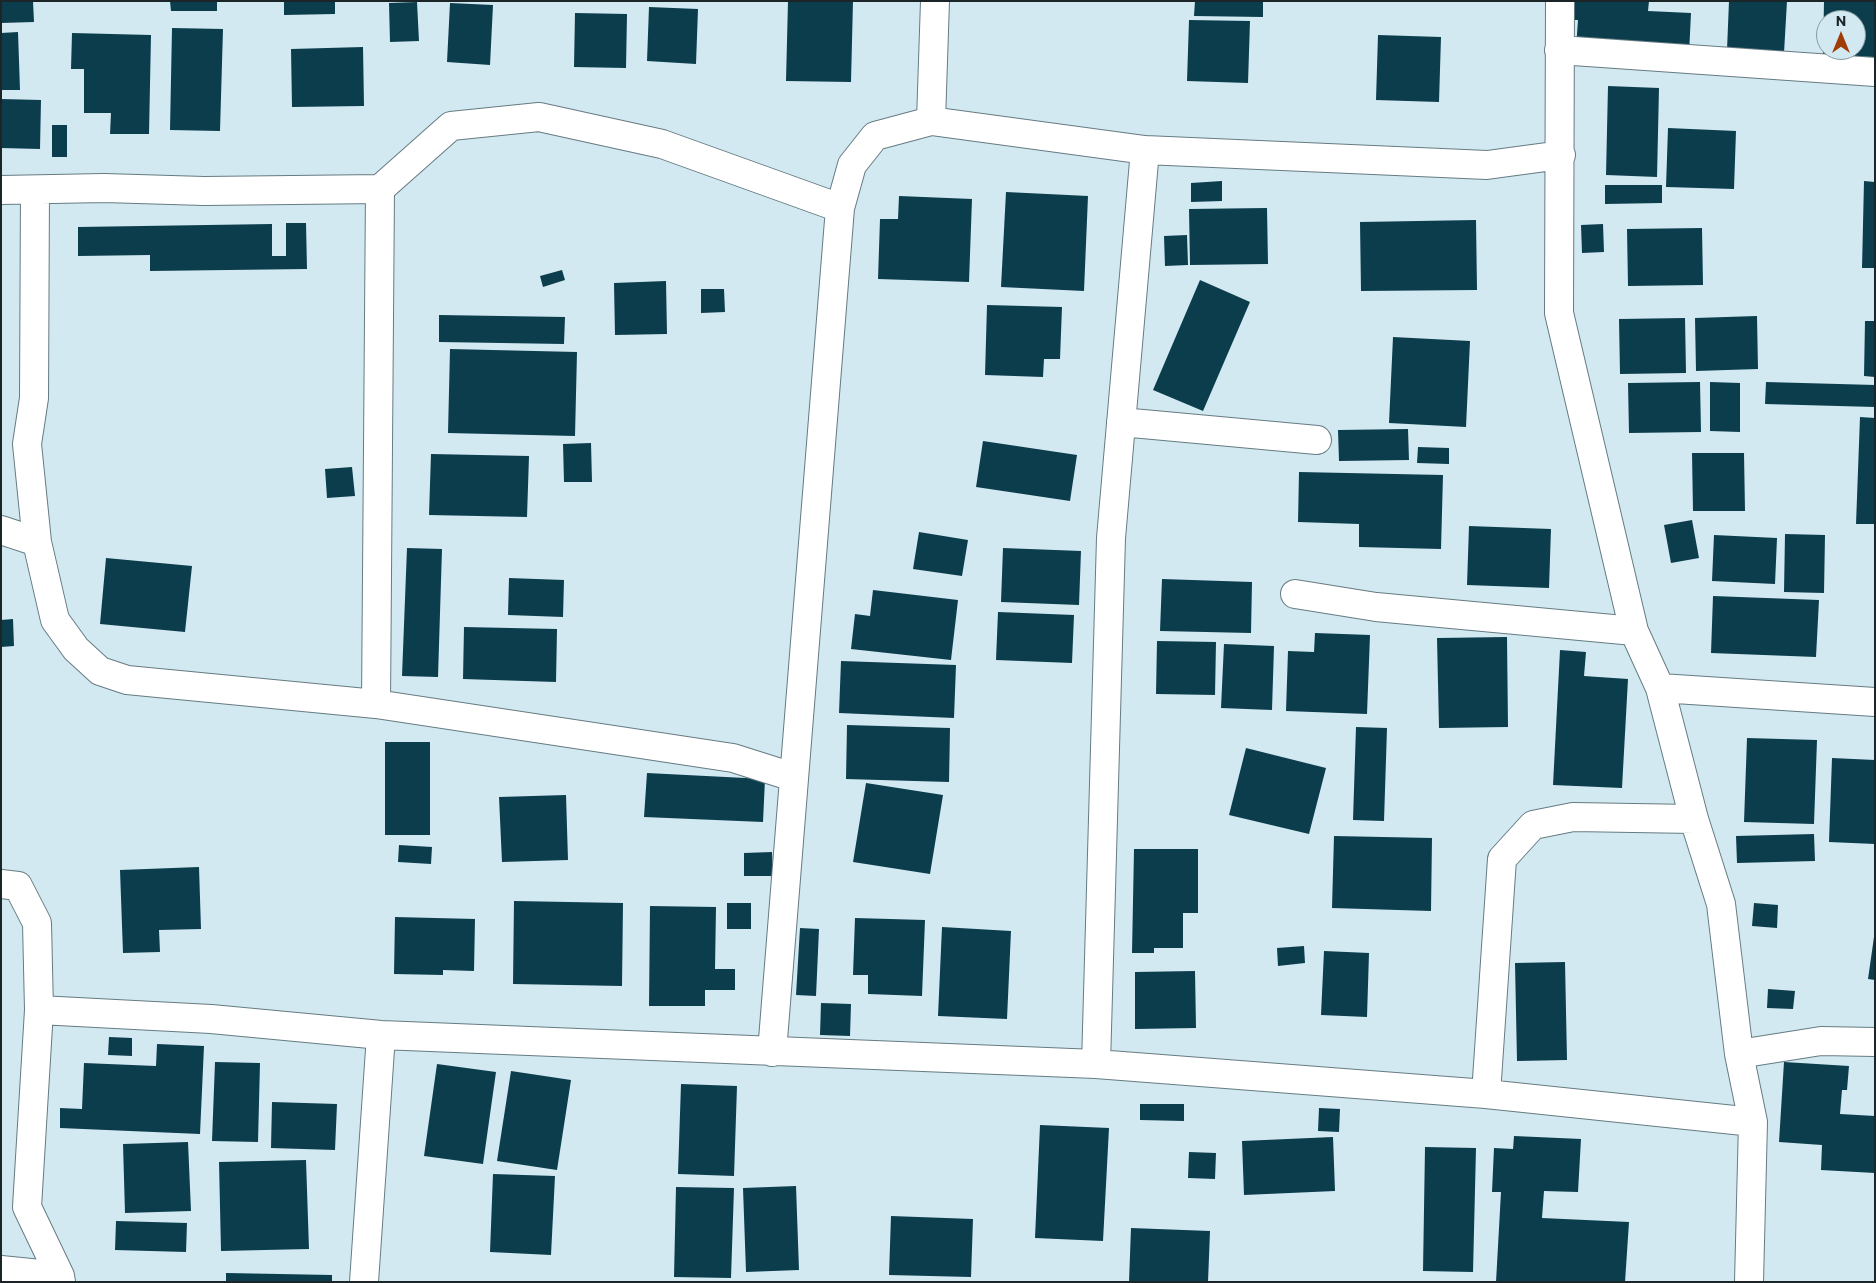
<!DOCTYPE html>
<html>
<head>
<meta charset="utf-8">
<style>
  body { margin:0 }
  #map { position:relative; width:1876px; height:1283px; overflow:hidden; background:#d2e9f2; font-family:Commissioner,sans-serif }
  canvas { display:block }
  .frame { position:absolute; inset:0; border:2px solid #1b2427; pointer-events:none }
  .north { position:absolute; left:1816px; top:10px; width:50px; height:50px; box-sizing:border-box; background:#d2e9f2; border:1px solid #899aa1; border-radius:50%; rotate:0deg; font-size:14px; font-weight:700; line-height:20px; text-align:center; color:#1b2427 }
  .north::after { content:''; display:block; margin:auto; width:18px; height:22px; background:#a03d07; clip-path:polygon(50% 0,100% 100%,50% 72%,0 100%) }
</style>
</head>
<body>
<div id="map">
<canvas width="1876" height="1283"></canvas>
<div class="frame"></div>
<div class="north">N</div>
</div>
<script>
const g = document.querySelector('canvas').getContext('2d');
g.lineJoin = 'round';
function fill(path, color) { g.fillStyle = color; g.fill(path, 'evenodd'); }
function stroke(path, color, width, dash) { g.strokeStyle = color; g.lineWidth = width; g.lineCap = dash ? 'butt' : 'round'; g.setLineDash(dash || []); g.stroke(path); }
const building = new Path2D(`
  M1 1H33L34 22 1 23Z
  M170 1H217V11H171Z
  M284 1H335V14L284 15Z
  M788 1H853L851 82 786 81Z
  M1195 1H1263V17L1194 16Z
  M1575 1H1649L1648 11 1691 13 1689 54 1576 48 1578 20H1574Z
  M1729 1H1787L1784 53 1727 50Z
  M1824 1 1875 2V57L1823 56ZM1826 20H1856V50H1826Z
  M417 2 419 41 390 42 389 3Z
  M450 3 493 5 490 65 447 62Z
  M649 7 698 9 696 64 647 61Z
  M575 13 627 14 626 68 574 67Z
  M1189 20 1250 21 1248 83 1187 81Z
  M172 28 223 29 220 131 170 130Z
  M18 32 20 90H1V33Z
  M72 33 151 35 149 134H110L111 113H84V69H71Z
  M1378 35 1441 37 1439 102 1376 100Z
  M363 47 364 106 292 107 291 49Z
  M1608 86 1659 88 1657 177 1606 175Z
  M1 99 41 100 40 149 1 148Z
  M52 125H67V157H52Z
  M1668 128 1736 131 1734 189 1666 187Z
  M1222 181V201L1191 202V183Z
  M1864 181 1875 182V268H1862Z
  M1605 185H1662V203L1605 204Z
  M1006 192 1088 196 1084 291 1001 287Z
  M899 196 972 199 969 282 878 279 880 219H898Z
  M1267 208 1268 264 1190 265 1189 209Z
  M1476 220 1477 290 1361 291 1360 222Z
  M286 223H306L307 269 150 271V255L78 256V227L272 224V256H286Z
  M1603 224 1604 252 1582 253 1581 225Z
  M1702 228 1703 285 1628 286 1627 229Z
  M1187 235 1188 265 1165 266 1164 236Z
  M562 270 565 280 543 287 540 276Z
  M1200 280 1250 302 1203 411 1153 390Z
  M666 281 667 334 615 335 614 283Z
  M701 289H724L725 312 701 313Z
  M987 305 1062 307 1060 359H1044L1043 377 985 375Z
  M439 315 565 317 564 344 439 342Z
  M1757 316 1758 369 1696 371 1695 318Z
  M1685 318 1686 373 1620 374 1619 319Z
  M1865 321H1875V377L1864 376Z
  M1393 337 1470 341 1466 427 1389 423Z
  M450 349 577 352 575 436 448 433Z
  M1700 382 1701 432 1629 433 1628 383Z
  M1710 382 1740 383V432L1710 431Z
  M1766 382 1875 385V407L1765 404Z
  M1860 417 1875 418V524H1856Z
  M1408 429 1409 460 1339 461 1338 430Z
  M983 441 1077 455 1070 501 976 487Z
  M591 443 592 482H564L563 444Z
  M1418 447 1449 448V464L1417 463Z
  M1692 453H1744L1745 511H1693Z
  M431 454 529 456 527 517 429 515Z
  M352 467 355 496 327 498 325 469Z
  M1299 472 1443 475 1441 549 1359 547V524L1298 522Z
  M1692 520 1699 558 1671 563 1664 525Z
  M1469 526 1551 529 1549 588 1467 585Z
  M919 532 968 540 962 576 913 569Z
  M1785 534 1825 535 1824 593 1784 592Z
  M1714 535 1777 538 1775 584 1712 581Z
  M407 548 442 549 438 677 402 676Z
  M1003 548 1081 551 1079 605 1001 602Z
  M106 558 192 566 185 632 100 624Z
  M509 578 564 580 563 617 508 615Z
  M1162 579 1252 582 1251 633 1160 631Z
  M873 590 958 600 951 660 851 649 855 614 870 616Z
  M1713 596 1819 600 1816 657 1711 653Z
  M998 612 1074 615 1072 663 996 660Z
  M13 619 14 646 1 647V620Z
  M464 627 557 629 556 682 463 679Z
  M1315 633 1370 635 1367 714 1286 711 1288 651 1314 652Z
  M1507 637 1508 727 1439 728 1437 638Z
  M1157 641 1216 642 1215 695 1156 694Z
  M1224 644 1274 646 1272 710 1221 708Z
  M1560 650 1586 652 1584 676 1628 679 1622 788 1553 785Z
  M841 661 956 665 954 718 839 713Z
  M847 725 950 728 949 782 846 779Z
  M1356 727 1387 728 1384 821 1353 820Z
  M1747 738 1817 740 1814 824 1744 822Z
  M385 742H430V835H385Z
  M1246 748 1326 768 1309 834 1229 815Z
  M1832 758 1875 760V844L1829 842Z
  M647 773 765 779 763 822 644 817Z
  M866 783 943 795 930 874 853 862Z
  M566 795 568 860 502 862 499 797Z
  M1814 834 1815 861 1737 863 1736 836Z
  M1334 836 1432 838 1431 911 1332 908Z
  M399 845 432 847 431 864 398 862Z
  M1134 849H1198V913H1183V948H1154V953H1132Z
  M772 852 773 876H744V853Z
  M199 867 201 929 159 930 160 952 123 953 120 870Z
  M514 901 623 903 622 986 513 984Z
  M727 903H751V929H727Z
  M1754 903 1778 905 1777 928 1752 926Z
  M650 906 716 907 715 969H735V990H705V1006H649Z
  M395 917 475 919 474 971 443 970V975L394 974Z
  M855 918 925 920 922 996 868 994V975H853Z
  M942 927 1011 931 1007 1019 938 1016Z
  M800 928 819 929 816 996 796 995Z
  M1874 937H1875V980L1868 979Z
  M1304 946 1305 963 1278 966 1277 948Z
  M1324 951 1369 953 1367 1017 1321 1015Z
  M1565 962 1567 1060 1517 1061 1515 963Z
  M1195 971 1196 1028 1135 1029V972Z
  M1768 989 1795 991 1793 1009 1767 1008Z
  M821 1003 851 1004 850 1036 820 1035Z
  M109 1037 132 1038V1056L108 1055Z
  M157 1044 204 1046 200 1134 60 1128V1108L82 1109 84 1063 156 1066Z
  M215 1062 260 1063 258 1142 212 1141Z
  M1784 1062 1849 1066 1847 1090H1842L1840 1114 1875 1116V1173L1821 1170 1822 1145 1779 1142Z
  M437 1064 496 1072 483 1164 424 1156Z
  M511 1071 571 1080 557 1170 497 1161Z
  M681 1084 737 1086 734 1176 678 1174Z
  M272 1102 337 1104 335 1150 271 1148Z
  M1140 1104H1184V1121L1140 1120Z
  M1319 1108 1340 1109 1339 1132 1318 1131Z
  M1040 1125 1109 1128 1103 1241 1035 1238Z
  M1514 1136 1581 1139 1578 1192 1544 1191 1542 1218 1629 1222 1625 1282H1496L1501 1192H1492L1494 1148 1513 1149Z
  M1333 1137 1335 1191 1244 1195 1242 1141Z
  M188 1142 191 1211 125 1213 123 1144Z
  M1425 1147 1476 1148 1473 1272 1423 1271Z
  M1189 1152 1216 1153 1215 1179 1188 1178Z
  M306 1160 309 1249 221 1251 219 1162Z
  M493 1174 555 1176 551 1255 490 1252Z
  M796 1186 799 1270 746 1272 743 1188Z
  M676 1187 734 1188 731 1278 674 1277Z
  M891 1216 973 1219 971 1277 889 1275Z
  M116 1221 187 1223 186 1252 115 1250Z
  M1131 1228 1210 1231 1208 1282H1129Z
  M226 1273 332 1275V1282H226Z`);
const street = new Path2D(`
  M1560 1 1559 313 1634 631 1660 688 1694 819 1721 904 1739 1054 1753 1122 1749 1282
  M1559 50 1875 72
  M931 121 935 1
  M1 190 104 188 204 191 380 189 451 126 539 117 662 144 840 208 852 165 875 136 931 121 1145 150 1487 165 1561 155
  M35 190 34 398 27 444 37 542 55 620 76 649 100 671 127 680 376 704 733 758 793 777
  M1121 422 1317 440
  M1 530 37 542
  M1295 594 1376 607 1634 631
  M1660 688 1875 702
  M376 704 380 189
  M1 884 18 886 37 923 39 1010 27 1207 60 1276 61 1282
  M39 1010 211 1019 381 1035 1096 1064 1486 1094 1753 1122
  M772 1052 840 208
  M1739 1054 1821 1041 1875 1042
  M1096 1064 1111 538 1145 150
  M1486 1094 1502 859 1533 825 1573 817 1694 819
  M1 1270 60 1276
  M364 1282 381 1035`);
fill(building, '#0c3d4c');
stroke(street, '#667b82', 30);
stroke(street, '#fff', 28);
</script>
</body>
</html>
